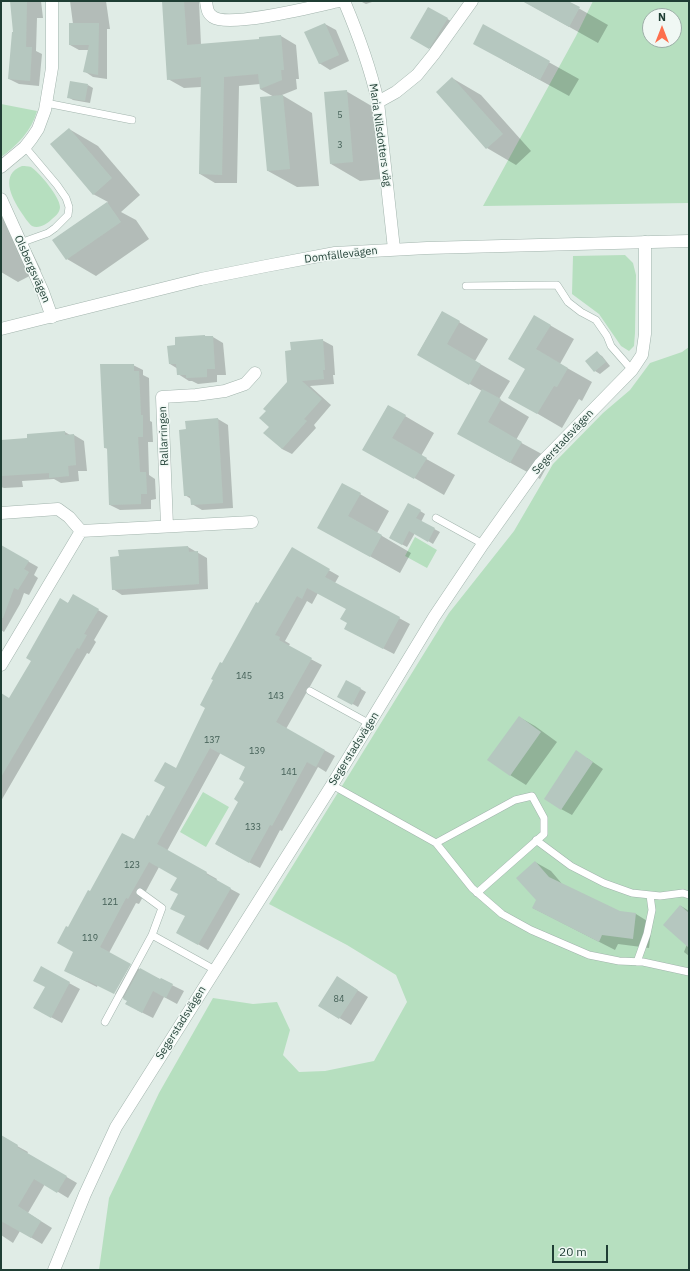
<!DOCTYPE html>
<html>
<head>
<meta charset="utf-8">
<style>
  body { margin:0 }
  #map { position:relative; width:690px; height:1271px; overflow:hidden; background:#e0ece6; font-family:"IBM Plex Sans",sans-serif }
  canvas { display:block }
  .frame { position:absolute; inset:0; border:2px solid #1f3e34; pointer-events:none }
  .north { position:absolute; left:642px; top:8px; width:40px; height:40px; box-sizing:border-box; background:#f0f8f4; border:1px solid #9caea7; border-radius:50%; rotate:0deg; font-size:11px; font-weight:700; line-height:16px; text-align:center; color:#1f3e34 }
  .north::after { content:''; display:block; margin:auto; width:14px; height:18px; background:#fd6f4d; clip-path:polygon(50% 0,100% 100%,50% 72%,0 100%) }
  .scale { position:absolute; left:552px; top:1245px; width:56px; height:18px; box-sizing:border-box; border:2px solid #1f3e34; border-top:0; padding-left:5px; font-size:12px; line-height:14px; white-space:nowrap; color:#1f3e34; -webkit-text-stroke:3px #f0f8f4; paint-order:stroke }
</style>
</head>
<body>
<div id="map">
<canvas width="690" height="1271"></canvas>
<div class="frame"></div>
<div class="north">N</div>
<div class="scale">20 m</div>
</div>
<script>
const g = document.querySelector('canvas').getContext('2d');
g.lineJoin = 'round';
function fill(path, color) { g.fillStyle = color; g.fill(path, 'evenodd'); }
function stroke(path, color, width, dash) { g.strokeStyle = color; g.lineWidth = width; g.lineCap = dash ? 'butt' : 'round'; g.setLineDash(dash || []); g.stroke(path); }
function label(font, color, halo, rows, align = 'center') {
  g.font = font + ' "IBM Plex Sans",sans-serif'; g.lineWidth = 3; g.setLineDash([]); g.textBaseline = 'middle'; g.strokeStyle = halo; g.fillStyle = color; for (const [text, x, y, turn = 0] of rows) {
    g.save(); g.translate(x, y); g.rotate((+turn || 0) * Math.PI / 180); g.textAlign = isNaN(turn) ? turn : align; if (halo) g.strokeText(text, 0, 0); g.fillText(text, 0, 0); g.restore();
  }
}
const green = new Path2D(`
  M593 1H689V203L483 206 576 36ZM650 16H674V40H650Z
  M1 104 37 111C32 130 17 146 1 157Z
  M22 166C25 166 28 166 31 167 39 172 60 197 60 207 60 212 56 216 52 219 47 224 39 229 32 226 28 223 24 216 21 212 11 197 0 174 22 166Z
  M625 255 633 263 636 275 635 333 634 346 629 351 621 346 599 314 572 294 573 256Z
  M689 347V1270H99L109 1198 159 1093 213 998 253 1004 277 1002 290 1030 283 1055 299 1072 325 1071 374 1061 407 1002 396 975 347 945 269 904 449 613 514 531 553 464 603 413 630 390 650 363 682 352Z
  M415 537 437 550 427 568 405 556Z
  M203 792 229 807 206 847 180 832Z`);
const shadow = new Path2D(`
  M11 1H41L43 18H37L36 51 42 54 39 86 19 84 9 79 14 33Z
  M70 1H106L110 29H107V79L93 77 84 71 89 50H79L70 45 73 24Z
  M163 1H199L201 45 260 40 281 36 296 45 299 79H296L297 89 282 95 312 113 319 186 297 187 268 171 274 97 260 89V84L239 86 237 183H215L200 174 201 87 184 88 168 79Z
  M360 1H375L366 4Z
  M523 1H566L608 25 598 43Z
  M428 8 458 25 440 54 411 38Z
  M325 24 336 30 349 61 330 70 319 63Z
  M484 26 579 79 569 96 503 60Z
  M452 78 481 95 531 151 516 165 487 148 437 92Z
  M88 85 93 88 90 103 73 100 68 97Z
  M346 91 375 108 382 179 360 181 331 164Z
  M69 129 98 146 140 195 121 212 136 220 149 239 96 276 67 259 53 240 108 202 93 194Z
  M1 206 12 212 41 270 18 282 1 272Z
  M442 312 488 339 475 361 510 381 499 399 529 417 516 440 551 459 540 479 487 450 482 391 418 354Z
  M534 316 574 339 560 364 592 382 582 401 579 399 562 428 509 397 526 369Z
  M213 337 223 343 226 375H217V382L198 384 192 381H189L178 374V369L170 364Z
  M322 340 333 346 335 375H333L334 384 310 386 331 405 314 425 316 428 292 454 282 449 270 427Z
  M597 353 602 356 610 366 600 374 595 371Z
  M133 365 143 370V375L149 378 150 421 152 422 153 442H148L149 475 155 479 156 499 151 500V509L120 510 110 505 108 449 105 448Z
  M388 406 434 433 421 456 455 475 444 495 364 449Z
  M218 419 228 425 233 508 202 510 192 504 191 499 185 495 186 422Z
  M65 432 70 435H74L84 441 87 471H78L79 481 61 483 54 479 22 481 23 487 4 488 1 487V441L28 439Z
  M360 494 389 511 377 533 411 553 400 573 319 528Z
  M409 504 425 514 421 522 440 532 433 544 415 533 407 547 390 538Z
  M1 546 38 567 34 575 38 578 29 595 24 593 20 604 4 632 1 630Z
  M188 547 207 558 208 589 122 595 113 589Z
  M292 549 339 576 335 583 410 624 394 654 355 634 348 623 347 609 318 593 312 604 307 601 285 641 290 644 288 647 322 665 286 729 335 756 326 772 318 767 282 831 280 830 260 868 226 850 245 782 247 767 221 752 167 851 217 879 216 881 240 894 208 950 177 932 186 916 179 894 178 877 159 867 139 904 136 903 109 953 97 987 75 976V952L69 928 91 892 134 841 150 818 177 769 207 708 222 665Z
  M73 595 108 616 94 640 96 642 89 654 87 653 1 801V702L10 699Z
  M347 681 366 692 358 707 339 696Z
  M519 717 535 726 557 742 526 785 510 775Z
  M587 758 603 769 572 815 561 809Z
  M535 862 551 871 563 885 620 912 636 914 652 924 649 948 618 944 615 950 533 908 537 900Z
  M681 906 689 911V956L684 952 687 944Z
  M131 965 184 991 177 1004 164 997 153 1018 137 1010 128 1000 115 994Z
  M69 983 80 989 62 1023 34 1008Z
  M348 984 368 997 351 1025 320 1006Z
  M1 1137 28 1152 27 1154 77 1183 68 1198 45 1184 28 1213 52 1228 42 1244 20 1231 13 1243 1 1235Z`);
const building = new Path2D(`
  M10 1H27L26 47H32L30 81 8 79 12 32H13Z
  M162 1H184L187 45 259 39V37L281 35 284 70H281L282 80 260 89 258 74 224 77 222 175 199 174 201 77 167 80Z
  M522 1H568L580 7 569 27Z
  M428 7 448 18 429 49 410 38Z
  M69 23H99L98 75 83 72 89 45H69Z
  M325 23 339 55 319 64 304 32Z
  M483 24 550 61 540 80 473 44Z
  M452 77 503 134 486 149 436 92Z
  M70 81 88 84 85 101 67 98Z
  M347 90 353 162 330 164 324 92Z
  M283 95 290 169 267 171 260 97Z
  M69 128 112 178 93 195 50 144Z
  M107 202 121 222 66 260 52 240Z
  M442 311 460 321 447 344 481 364 469 385 417 355Z
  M534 315 551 325 536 349 568 368 557 387 554 386 537 414 508 398 525 369 508 359Z
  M205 335V336H213L215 369H207V377L186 378V375H177L176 364H169L167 346 175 345V337Z
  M323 339 325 370H323L324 379 302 381 322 399 304 419 307 421 282 449 263 433 269 427 259 418 266 411 263 409 287 382 285 351 291 350 290 342Z
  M597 351 606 362 594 372 585 361Z
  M100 364H134V371H139L141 415H143V437H138L140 472H146L147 494H141V504L109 505 107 448H104Z
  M482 389 501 399 488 422 522 442 510 463 457 434Z
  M388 405 406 415 392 438 427 458 414 479 362 450Z
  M218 418 223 503 191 505 190 496H184L179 430 186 429 185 421Z
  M65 431V435L74 434 76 465 68 466 69 476 49 478V473L1 476V440L27 438V434Z
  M342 483 361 493 348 516 382 535 370 557 317 528Z
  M408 503 421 510 416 518 435 528 428 542 409 531 402 545 389 538Z
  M1 545 29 561 24 569 29 572 18 590 14 588 3 618H1Z
  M188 546 189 552 198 551 199 584 112 590 110 557 119 556 118 550Z
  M292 547 330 569 325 577 400 617 383 649 344 629 347 623 340 619 346 609 307 588 302 599 297 596 275 635 280 637 279 640 312 658 276 722 325 750 316 767 307 762 272 826 270 825 249 863 215 844 238 802 234 799 244 782 239 779 245 767 210 748 157 844 207 872 206 874 231 888 198 945 176 933 185 916 170 909 178 894 170 890 177 878 149 862 128 899 126 898 100 947 131 964 114 994 88 981 87 982 64 971 73 952 57 943 66 926 68 927 88 890 90 891 122 833 134 839 147 815 149 816 165 787 154 781 165 762 176 768 205 708 200 705 213 680 211 679 220 662 222 663 256 602 258 603Z
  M73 594 99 609 84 634 87 635 79 649 77 648 1 777V693L9 698 31 661 26 658 60 598 68 603Z
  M346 680 361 688 352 705 337 697Z
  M519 716 541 732 510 776 487 760Z
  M576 750 593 762 561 810 544 799Z
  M535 861 549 877 620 911 636 913 633 939 602 935 599 942 532 908 536 900 516 878Z
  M680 905 689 913V948L663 925Z
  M41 966 70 982 51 1018 33 1008 45 987 33 981Z
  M140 968 160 979 161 978 173 984 166 998 153 991 142 1013 125 1004 127 1001 123 999Z
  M337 976 358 990 339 1019 318 1006Z
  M1 1135 18 1145 17 1147 67 1176 57 1193 34 1179 18 1206 41 1221 31 1238 1 1221Z`);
const service = new Path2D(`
  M46 103 132 120
  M20 243 48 233 55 228 68 215 69 207 66 198 57 185 25 147
  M466 286 557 285 568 302 581 312 596 320 607 336 611 346 632 370
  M436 518 483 544
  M310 691 370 724
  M332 785 436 843 472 888 502 914 531 930 589 955 619 961 643 962 689 972
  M536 840 571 866 604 883 632 893 660 896 683 893 689 895
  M436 843 515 800 532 796 544 818V834L477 893
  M140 892 162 908 152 935
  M637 962 647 934 652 910 650 895
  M105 1022 152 935 215 970`);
const minor = new Path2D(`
  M206 1C207 8 207 13 213 17 229 28 317 6 339 1
  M344 1C358 34 370 67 378 102L394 249
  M378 102 396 92 417 75 434 54 472 1
  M1 167 25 147 32 138 38 129 45 110 52 68V1
  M1 199 43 292 52 317
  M1 513 58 509 69 517 81 531 1 665
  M167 526 162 397 196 395 225 391 245 384 255 373
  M81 531 252 522
  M54 1270 85 1194 116 1127 332 785 434 617 483 544 540 464 632 370 642 355 645 334V242`);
const tertiary = new Path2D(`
  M1 329 201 279 266 266 335 253 427 248 689 241`);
const numberNames = [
  ["5",340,115],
  ["3",340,145],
  ["145",244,676],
  ["143",276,696],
  ["137",212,740],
  ["139",257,751],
  ["141",289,772],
  ["133",253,827],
  ["123",132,865],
  ["121",110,902],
  ["119",90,938],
  ["84",339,999]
];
const streetNames = [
  ["Maria Nilsdotters väg",380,135,82],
  ["Domfällevägen",341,255,-7],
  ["Olsbergsvägen",32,269,66],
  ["Rallarringen",164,436,-92],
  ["Segerstadsvägen",563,442,-47],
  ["Segerstadsvägen",354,749,-58],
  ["Segerstadsvägen",181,1023,-58]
];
fill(green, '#b6dfbf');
fill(shadow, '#0003');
fill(building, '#b5c7bf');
stroke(service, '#a2b4ad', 8);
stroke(minor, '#a2b4ad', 13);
stroke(tertiary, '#a2b4ad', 13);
stroke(service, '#fff', 7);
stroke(minor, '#fff', 12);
stroke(tertiary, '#fff', 12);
label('9px', '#446057', null, numberNames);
label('11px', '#1f3e34', '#f0f8f4', streetNames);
</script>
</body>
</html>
